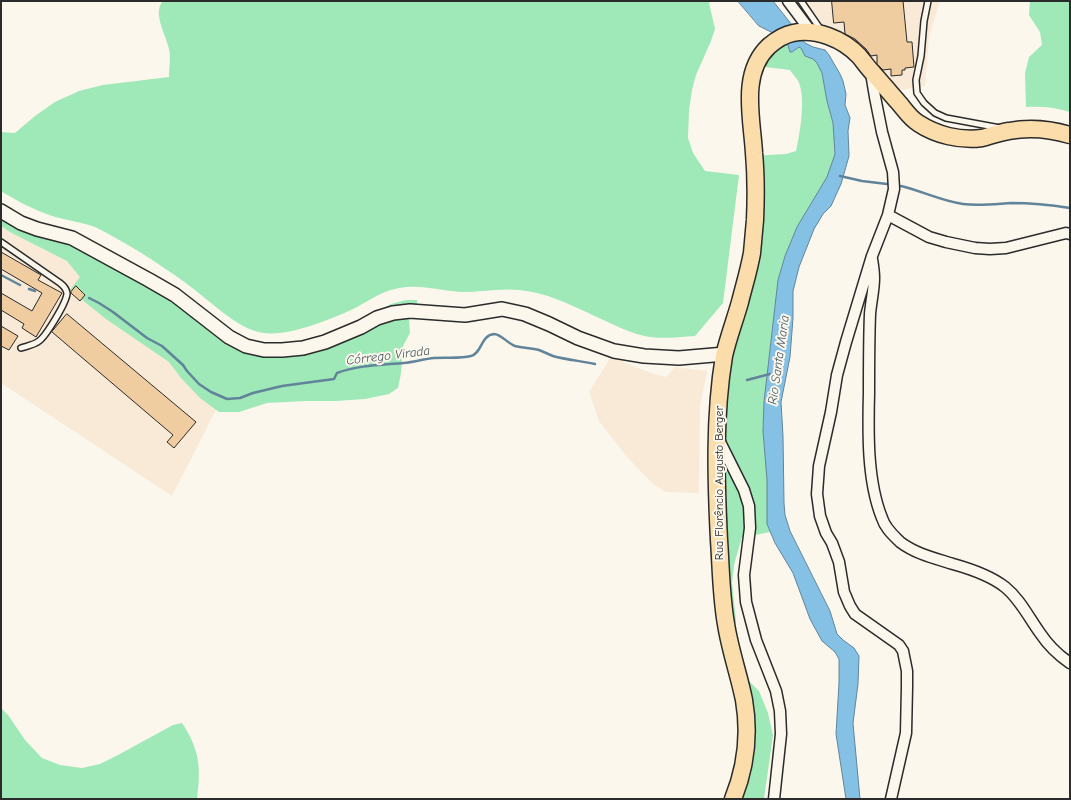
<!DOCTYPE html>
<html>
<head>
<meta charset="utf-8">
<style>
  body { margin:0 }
  #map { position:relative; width:1071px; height:800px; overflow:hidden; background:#fbf7ec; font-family:"Comic Neue",sans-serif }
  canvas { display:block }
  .frame { position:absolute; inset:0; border:2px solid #2b2b2b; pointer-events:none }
</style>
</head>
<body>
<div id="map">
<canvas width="1071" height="800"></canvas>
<div class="frame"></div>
</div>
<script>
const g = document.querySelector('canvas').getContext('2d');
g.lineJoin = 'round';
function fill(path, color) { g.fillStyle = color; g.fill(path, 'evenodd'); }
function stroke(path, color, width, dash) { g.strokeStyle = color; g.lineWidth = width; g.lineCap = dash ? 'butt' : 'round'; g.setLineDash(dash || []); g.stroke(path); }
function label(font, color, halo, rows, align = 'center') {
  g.font = font + ' "Comic Neue",sans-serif'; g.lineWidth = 4; g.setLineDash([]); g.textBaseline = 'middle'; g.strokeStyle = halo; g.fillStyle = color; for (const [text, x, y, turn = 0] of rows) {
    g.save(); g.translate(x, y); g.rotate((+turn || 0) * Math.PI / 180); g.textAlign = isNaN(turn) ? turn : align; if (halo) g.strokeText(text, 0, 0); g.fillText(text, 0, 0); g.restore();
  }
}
const built = new Path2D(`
  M795 1H940L929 36 925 86 901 90 869 57 823 27 809 23Z
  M1 227 13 233 56 245 243 357 172 496 1 383Z
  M611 357 651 373 666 377 675 367 707 371 700 406 699 493 666 492 653 484 627 457 599 421 589 392Z`);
const green = new Path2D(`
  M163 1H711L709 3 715 29 711 41 696 75 692 90 689 110 688 138 693 153 705 171 739 175 723 303 695 336C680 337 664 339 650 337 636 335 623 329 610 323 581 310 551 293 519 290 500 288 481 292 462 292 439 291 418 283 395 289 381 292 370 300 357 307 337 317 302 331 279 333 249 337 228 316 206 299 193 288 178 277 164 268 147 256 130 246 112 236 107 233 101 230 95 227 81 222 66 220 52 216 34 210 17 201 1 191V132L15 133 35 116 55 102 79 91 103 85 169 77C169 68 171 57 169 49 166 35 152 13 163 1Z
  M1030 1H1070V112C1056 107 1041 106 1026 107L1025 73 1029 57 1042 45 1040 32 1029 15Z
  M783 40 787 42 790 52H792L799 47 801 48 805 56 813 59 817 63 822 73 827 101 833 123 835 154 827 177 797 227 785 256 778 280 764 402 763 431 767 480V524L770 532 750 536 742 537 734 565 732 583 736 621 730 638 731 652 744 676 759 691 768 713 773 735 764 799H738C748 767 754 731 744 698 737 678 727 654 724 634 719 589 719 543 719 497 719 469 717 441 718 412L720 393 726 353 741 293 749 249 752 204 750 156 786 154 796 151C800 134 805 102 800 86 799 80 793 75 790 70L756 66 770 50Z
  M1 207 20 217 91 240 113 252 135 266 243 341 281 347 314 339 331 333 362 320 391 304 406 300H417V307L409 319 410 333 403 346 401 373 398 388 389 394 365 399 336 401H305L267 403 239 412H219L200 398 181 378 169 362 106 319 70 290 80 277 67 261 10 232 1 226Z
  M1 708 8 715 25 740 42 758 60 765 82 768 100 764 118 755 173 725 182 723C200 750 201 768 197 799H1Z`);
const water = new Path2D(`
  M738 1H773L792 25 805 43 813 47 825 50 829 55 840 74 843 81 846 94 845 105 850 118 848 131 849 156 841 184 831 206 823 214 814 229 799 267 793 291V318L790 357 781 402 783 436 784 503 785 515 790 531 830 611 837 634 843 640 854 648 859 656 858 684 853 723 860 799H846L836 734 839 683V659L835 652 822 641 810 619 793 573 775 543 767 524V480L763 431 764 402 778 280 785 256 797 227 827 177 835 154 833 123 827 101 822 73 817 63 813 59 805 56 801 48 799 47 792 52H790L787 42 773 33 759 26Z`);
const stream = new Path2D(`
  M840 176 862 181 887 184
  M901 186C922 191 941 201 963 204 979 206 995 204 1012 203 1031 203 1051 205 1070 208
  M1 275 20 285
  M29 289 35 291
  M89 298 99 303 113 312 147 338 162 346 183 365 187 371 199 384 211 392 227 399 240 398 253 393 282 386 334 379 337 373C358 365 382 365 404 363 414 362 424 359 434 358 446 357 459 359 471 356 482 353 481 335 494 334 501 334 507 343 515 346 523 348 531 348 539 350 544 352 548 354 553 356 567 360 582 361 595 364
  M747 380 770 374`);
const building = new Path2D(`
  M832 1H903L907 42H912L914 67 905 68V70H902V75L891 76V69L883 70 877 64V55L871 56 866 49 855 39 845 34 844 22 834 23Z
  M1 252 41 275 38 280 62 293 36 337 22 328 24 324 1 310V293L32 311 42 293 1 269Z
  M76 286 85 295 80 301 71 293V292Z
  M67 314 196 422 174 448 167 442 173 435 52 332Z
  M1 326 18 336 9 350 1 346Z`);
const service = new Path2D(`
  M801 1 821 30
  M928 1 924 21 921 56 916 80 917 93 924 103 935 113 946 118 1000 128
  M1 242 60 283C64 286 66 288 67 293 67 302 46 336 39 341 34 345 27 346 21 348`);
const minor = new Path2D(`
  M788 1 812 33
  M871 73 875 97 882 132 893 172 894 189 888 215 872 256 846 342 837 375 831 412 819 466 817 494 820 516 826 533 832 543 839 562 844 592 850 606 855 614 899 645 903 651 907 671V687L906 733 891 799
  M888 215 929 237 946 242 975 248 990 249 1006 248 1066 233 1070 234
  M872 259C873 265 874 272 874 278 874 290 871 302 870 314 869 340 869 366 869 392 868 432 867 481 882 518 885 528 893 535 900 542 916 554 934 558 953 564 971 569 991 576 1005 587 1020 599 1029 618 1040 633 1048 645 1058 655 1070 663
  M719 440 744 490 749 506 750 528 744 575 746 602 756 640 776 691 780 711 781 734 774 799`);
const tertiary = new Path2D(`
  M1 211 21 223 37 229 72 238 149 280 175 295 229 337 246 346 264 350H282L303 348 325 342 361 327 377 318 393 313 410 311 465 315 502 309 525 314 549 324 578 338 614 351 644 356 679 358 725 354`);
const primary = new Path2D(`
  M733 799C746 767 750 735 744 700 739 675 730 650 726 624 721 596 721 568 719 540 716 480 714 416 724 356 728 338 735 320 740 302 744 286 749 270 752 253 753 242 754 231 755 220 756 198 756 175 754 153 752 118 740 73 769 46 776 40 783 35 793 33 816 28 843 39 859 56 864 62 868 68 873 73 882 83 890 93 899 103 905 110 910 118 918 123 936 135 960 141 982 138 991 136 1000 132 1009 131 1030 127 1050 129 1070 135`);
const streetNames = [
  ["Rua Florêncio Augusto Berger",720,483,-90]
];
const waterNames = [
  ["Córrego Virada",388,356,-7],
  ["Rio Santa Maria",779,360,-82]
];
fill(built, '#f8ead6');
fill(green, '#9fe8b7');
fill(water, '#85c0e5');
stroke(water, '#61849b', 1);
stroke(stream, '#61849b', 2.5);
fill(building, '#f0cda1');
stroke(building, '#2b2b2b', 1);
stroke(service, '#2b2b2b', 8);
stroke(minor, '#2b2b2b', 13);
stroke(tertiary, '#2b2b2b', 16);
stroke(primary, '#2b2b2b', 19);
stroke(service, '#fbf7ec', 5);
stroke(minor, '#fbf7ec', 10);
stroke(tertiary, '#fbf7ec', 13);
stroke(primary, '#faddab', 16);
label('12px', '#2b2b2b', '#fbf7ec', streetNames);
label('italic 13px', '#465863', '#fbf7ec', waterNames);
</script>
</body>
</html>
